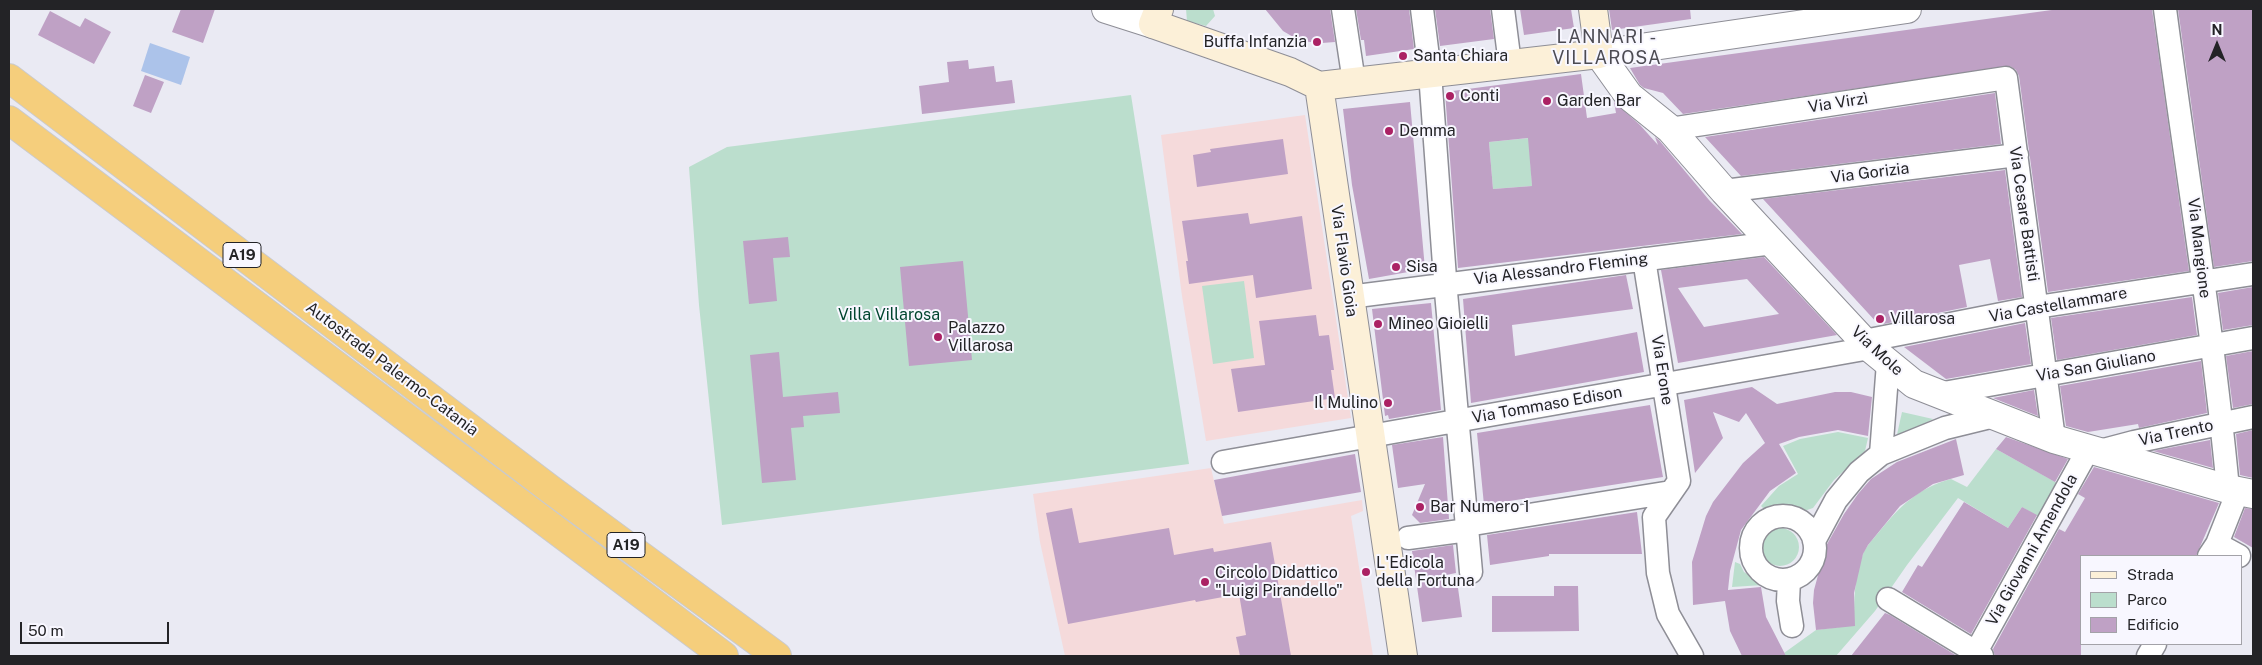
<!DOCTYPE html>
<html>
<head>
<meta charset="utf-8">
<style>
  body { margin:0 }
  #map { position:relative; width:2262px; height:665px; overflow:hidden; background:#eaeaf3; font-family:"Public Sans",sans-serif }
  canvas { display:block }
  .frame { position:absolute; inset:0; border:10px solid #232326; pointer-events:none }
  .legend { position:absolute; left:2080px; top:555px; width:162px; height:90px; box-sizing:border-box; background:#f8f7ff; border:1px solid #a3a2a8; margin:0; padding:6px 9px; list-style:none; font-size:15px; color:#232326 }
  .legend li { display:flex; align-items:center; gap:10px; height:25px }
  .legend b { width:25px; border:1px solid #a3a2a8 }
  .north { position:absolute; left:2192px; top:20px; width:50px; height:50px; -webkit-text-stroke:4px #f8f7ff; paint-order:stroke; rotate:0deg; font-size:14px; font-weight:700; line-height:20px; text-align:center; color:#232326 }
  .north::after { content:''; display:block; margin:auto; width:18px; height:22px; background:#232326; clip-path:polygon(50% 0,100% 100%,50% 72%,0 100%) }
  .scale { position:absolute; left:20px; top:622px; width:149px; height:22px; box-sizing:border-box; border:2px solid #232326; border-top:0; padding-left:6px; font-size:15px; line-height:18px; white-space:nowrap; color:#232326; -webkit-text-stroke:4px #f8f7ff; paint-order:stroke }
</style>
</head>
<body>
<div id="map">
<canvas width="2262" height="665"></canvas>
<div class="frame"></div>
<ul class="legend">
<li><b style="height:6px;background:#fcf0d8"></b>Strada</li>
<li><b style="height:14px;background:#bbdecd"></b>Parco</li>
<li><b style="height:14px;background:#bfa1c5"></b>Edificio</li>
</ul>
<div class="north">N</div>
<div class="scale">50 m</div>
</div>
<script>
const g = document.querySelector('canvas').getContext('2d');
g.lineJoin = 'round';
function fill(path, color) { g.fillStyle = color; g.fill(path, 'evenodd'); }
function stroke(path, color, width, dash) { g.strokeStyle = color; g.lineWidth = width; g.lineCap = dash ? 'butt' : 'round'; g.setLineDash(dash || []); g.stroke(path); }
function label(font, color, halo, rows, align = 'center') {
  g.font = font + ' "Public Sans",sans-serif'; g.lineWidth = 4; g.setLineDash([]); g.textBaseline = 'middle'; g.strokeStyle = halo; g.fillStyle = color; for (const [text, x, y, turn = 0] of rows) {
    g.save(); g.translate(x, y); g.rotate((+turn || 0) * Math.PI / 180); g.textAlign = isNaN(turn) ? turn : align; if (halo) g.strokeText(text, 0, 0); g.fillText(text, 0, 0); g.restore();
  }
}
const education = new Path2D(`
  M1305 115 1351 418 1206 441 1182 296 1161 135Z
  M1211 468 1224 524 1362 500 1363 511 1351 516 1373 656H1065L1040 542 1033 494Z`);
const green = new Path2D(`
  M1186 9H1213L1215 16 1206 26 1187 21Z
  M1131 95 1189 464 722 525 699 305 689 167 727 147Z
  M1529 138 1532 186 1493 189 1489 142Z
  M1244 281 1254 358 1213 364 1202 286Z
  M1902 412 1933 419 1896 439Z
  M1838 432 1868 438 1865 451 1834 480 1813 508 1804 511 1787 505 1763 508 1761 506 1779 486 1798 474 1783 446 1800 439Z
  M1996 449 2059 484 2040 518 2022 507 2008 528 1958 498 1907 565 1875 611 1836 656H1786L1784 653 1816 630 1854 625C1854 601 1854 577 1863 554 1867 545 1873 539 1879 532 1900 506 1918 488 1951 479L1967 487Z
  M1761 547a19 19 0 1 1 38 0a19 19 0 1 1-38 0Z
  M1735 562 1740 564 1744 572 1763 585 1732 587Z`);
const water = new Path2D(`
  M150 43 190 57 181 85 141 71Z`);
const building = new Path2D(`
  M181 9H215L203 43 172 32Z
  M1265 9H1330L1335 42 1322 43 1300 41 1283 31Z
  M1356 9H1409L1414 49 1366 56 1364 40H1361Z
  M1435 9H1490L1494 39 1440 46Z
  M1520 9H1571L1574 28 1524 35Z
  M1609 9H1690L1691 19 1612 30Z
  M2059 9H2152L2189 271 2048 292 2019 76 2016 70 2010 66 1683 114 1663 93 1644 88 1640 85 1630 68Z
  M2178 9H2253V261L2214 267Z
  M50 11 80 27 85 18 111 32 94 64 38 35Z
  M968 60 969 69 994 66 996 82 1012 80 1015 103 922 114 919 86 949 82 947 62Z
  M1581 74 1587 118 1616 113 1614 102 1640 125 1658 145 1655 137 1659 140 1709 200 1742 234 1458 268 1445 92ZM1528 138 1532 186 1493 189 1489 142Z
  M145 75 164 82 151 113 133 106Z
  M1995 93 2001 144 1741 176 1705 137Z
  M1410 102 1425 269 1369 279 1352 185 1343 109Z
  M1283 139 1288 174 1197 187 1193 155 1211 152 1210 149Z
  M2005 170 2022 297 1998 301 1990 259 1959 265 1967 307 1879 325 1763 199Z
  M1248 213 1250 224 1302 216 1312 289 1256 298 1253 275 1189 284 1186 261H1188L1182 221Z
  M788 237 790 257 773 258 777 301 749 304 743 241Z
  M1764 257 1837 335 1678 363 1661 270ZM1747 279 1779 314 1704 327 1678 288Z
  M963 261 972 360 909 366 900 267Z
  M1626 275 1633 309 1512 325 1515 356 1637 332 1644 372 1471 403 1463 299Z
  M2253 287V325L2223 330 2218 293Z
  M2192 297 2197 335 2057 360 2051 318Z
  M1431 303 1441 410 1389 419 1388 415 1385 416 1372 309Z
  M1316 315 1319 336 1329 335 1334 370H1331L1335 398 1238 412 1231 369 1265 365 1259 321Z
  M2025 323 2031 364 1946 379 1904 347Z
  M2253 351V404L2233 408 2226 356Z
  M779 352 783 397 838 392 840 413 803 416 804 427 791 428 796 480 762 483 750 355Z
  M2201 361 2207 413 2139 428 2138 424 2088 432 2066 426 2060 386Z
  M1752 387 1777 404 1835 392H1851L1872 397 1868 436 1838 430 1799 437 1779 444 1796 473 1770 491 1741 530 1730 571 1728 590 1761 587 1766 617 1786 656H1742L1730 631 1725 601 1693 605 1692 562 1706 516 1713 502 1743 463 1765 443 1746 413 1739 422 1713 412 1723 438 1695 473 1684 400Z
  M2034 390 2038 416 1993 398Z
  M1650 405 1663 477 1484 505 1477 433Z
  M2253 430V478L2240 475 2236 434Z
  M1443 437 1449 519 1420 523 1412 515 1425 484 1398 488 1392 445Z
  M2006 437 2068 459 2055 482 1996 449Z
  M1956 439 1964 475 1933 484 1900 506 1868 545 1863 554 1854 593 1855 626 1816 630 1813 603 1814 590 1826 546 1844 514 1858 494 1871 479 1897 462Z
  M2210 440 2213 468 2153 451Z
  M1355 454 1361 492 1222 516 1214 480Z
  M2094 467 2219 503 2196 556H2081V656H1995L1993 649 2059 529 2065 532 2085 498 2078 494Z
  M1964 502 2008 528 2022 507 2037 515 1971 634 1902 592 1918 565 1922 567Z
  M1072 508 1079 543 1169 528 1174 555 1213 548 1214 552 1271 542 1291 656H1240L1236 637 1246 635 1239 594 1196 602 1195 600 1068 624 1046 513Z
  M2245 508 2253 509V548L2234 537Z
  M1637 512 1642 554H1549V556L1490 565 1487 535Z
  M1453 545 1456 573 1446 575 1447 588H1458L1462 617 1422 622 1412 551Z
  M1554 586H1578L1579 631 1492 632V596H1554Z
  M1885 613 1890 615 1957 656H1851Z`);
const minor = new Path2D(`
  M1343 9 1354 82
  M1422 9 1430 73 1446 292 1471 572
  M1503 9 1510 64
  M2165 9C2186 169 2213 328 2228 489
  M1670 129 2006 78 2054 439
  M1724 191 2017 155
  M1644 259 1679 481 1654 517 1658 573 1668 614 1692 656
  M1349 297 1773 243
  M1864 341 2037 307 2253 274
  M1938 394 2253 338
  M2100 451 2134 442 2253 417
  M1881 454 1945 428 1994 416
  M1223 462 1870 348
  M1751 548a32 32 0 1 1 64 0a32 32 0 1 1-64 0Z
  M1467 525 1671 492
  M1408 538 1468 530
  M1814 541 1836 500 1859 472 1881 454 1888 363
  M2217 544 2239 556
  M2209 556 2217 544 2238 491
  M1789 580 1788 601 1792 626
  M1888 599 1982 656
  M1976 652 2089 448
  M2148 656 2155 644`);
const tertiary = new Path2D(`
  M1106 9 1153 24
  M1907 9 1599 54 1629 96 1670 129 1724 191 1870 348 1914 384 2054 439 2228 489 2253 494`);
const secondary = new Path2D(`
  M1159 9 1153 24 1290 72 1319 86
  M1319 86 1403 656
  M1319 86 1599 54 1593 9`);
const motorway = new Path2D(`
  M9 78 550 489 777 656
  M9 120 724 656`);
const markers = [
  [1317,42,5,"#ab2164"],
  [1403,56,5,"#ab2164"],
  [1450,96,5,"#ab2164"],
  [1547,101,5,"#ab2164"],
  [1389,131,5,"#ab2164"],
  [1396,267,5,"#ab2164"],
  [1880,319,5,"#ab2164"],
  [1378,324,5,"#ab2164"],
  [938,337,5,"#ab2164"],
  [1388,403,5,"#ab2164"],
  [1420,507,5,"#ab2164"],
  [1366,572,5,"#ab2164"],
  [1205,582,5,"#ab2164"]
];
const shields = [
  [242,255,38],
  [626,545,38]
];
const shieldNames = [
  ["A19",242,255],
  ["A19",626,545]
];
const poiNames = [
  ["Buffa Infanzia",1307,42,"right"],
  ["Santa Chiara",1413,56],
  ["Conti",1460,96],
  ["Garden Bar",1557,101],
  ["Demma",1399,131],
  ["Sisa",1406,267],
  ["Villarosa",1890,319],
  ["Mineo Gioielli",1388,324],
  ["Palazzo",948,328],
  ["Villarosa",948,346],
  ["Il Mulino",1378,403,"right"],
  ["Bar Numero 1",1430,507],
  ["L'Edicola",1376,563],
  ["della Fortuna",1376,581],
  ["Circolo Didattico",1215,573],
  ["\"Luigi Pirandello\"",1215,591]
];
const streetNames = [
  ["Via Virzì",1838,103,-9],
  ["Via Gorizia",1870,173,-7],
  ["Via Cesare Battisti",2024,214,82],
  ["Via Mangione",2199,248,83],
  ["Via Flavio Gioia",1344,261,82],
  ["Via Alessandro Fleming",1561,269,-7],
  ["Via Castellammare",2058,305,-10],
  ["Via Mole",1877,351,43],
  ["Via San Giuliano",2096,366,-10],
  ["Autostrada Palermo-Catania",392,369,37],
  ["Via Erone",1662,370,81],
  ["Via Tommaso Edison",1547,405,-10],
  ["Via Trento",2176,433,-12],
  ["Via Giovanni Amendola",2032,550,-61]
];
const parkNames = [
  ["Villa Villarosa",889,315]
];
const neighbourhoodNames = [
  ["LANNARI -",1607,37],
  ["VILLAROSA",1607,58]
];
fill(education, '#f5dadb');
fill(green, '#bbdecd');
fill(water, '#acc3ea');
fill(building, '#bfa1c5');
stroke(minor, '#8e8e96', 25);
stroke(tertiary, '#8e8e96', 30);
stroke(secondary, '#8e8e96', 30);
stroke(motorway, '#cacacb', 30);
stroke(minor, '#fff', 22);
stroke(tertiary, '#fff', 28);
stroke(secondary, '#fcf0d8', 28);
stroke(motorway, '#f5ce7c', 28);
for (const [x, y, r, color] of markers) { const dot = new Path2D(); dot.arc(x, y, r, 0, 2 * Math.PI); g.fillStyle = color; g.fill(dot); stroke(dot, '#f8f7ff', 2); }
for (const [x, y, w] of shields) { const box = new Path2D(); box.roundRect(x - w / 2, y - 12.5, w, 25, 4); g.fillStyle = '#f8f7ff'; g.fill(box); stroke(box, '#232326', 1); }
label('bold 15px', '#232326', null, shieldNames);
label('16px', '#232326', '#f8f7ff', poiNames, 'left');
label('16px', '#232326', '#f8f7ff', streetNames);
label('16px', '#01452f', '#f8f7ff', parkNames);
g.letterSpacing = '1px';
label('18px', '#4c4b53', '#f8f7ff', neighbourhoodNames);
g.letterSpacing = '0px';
</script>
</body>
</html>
